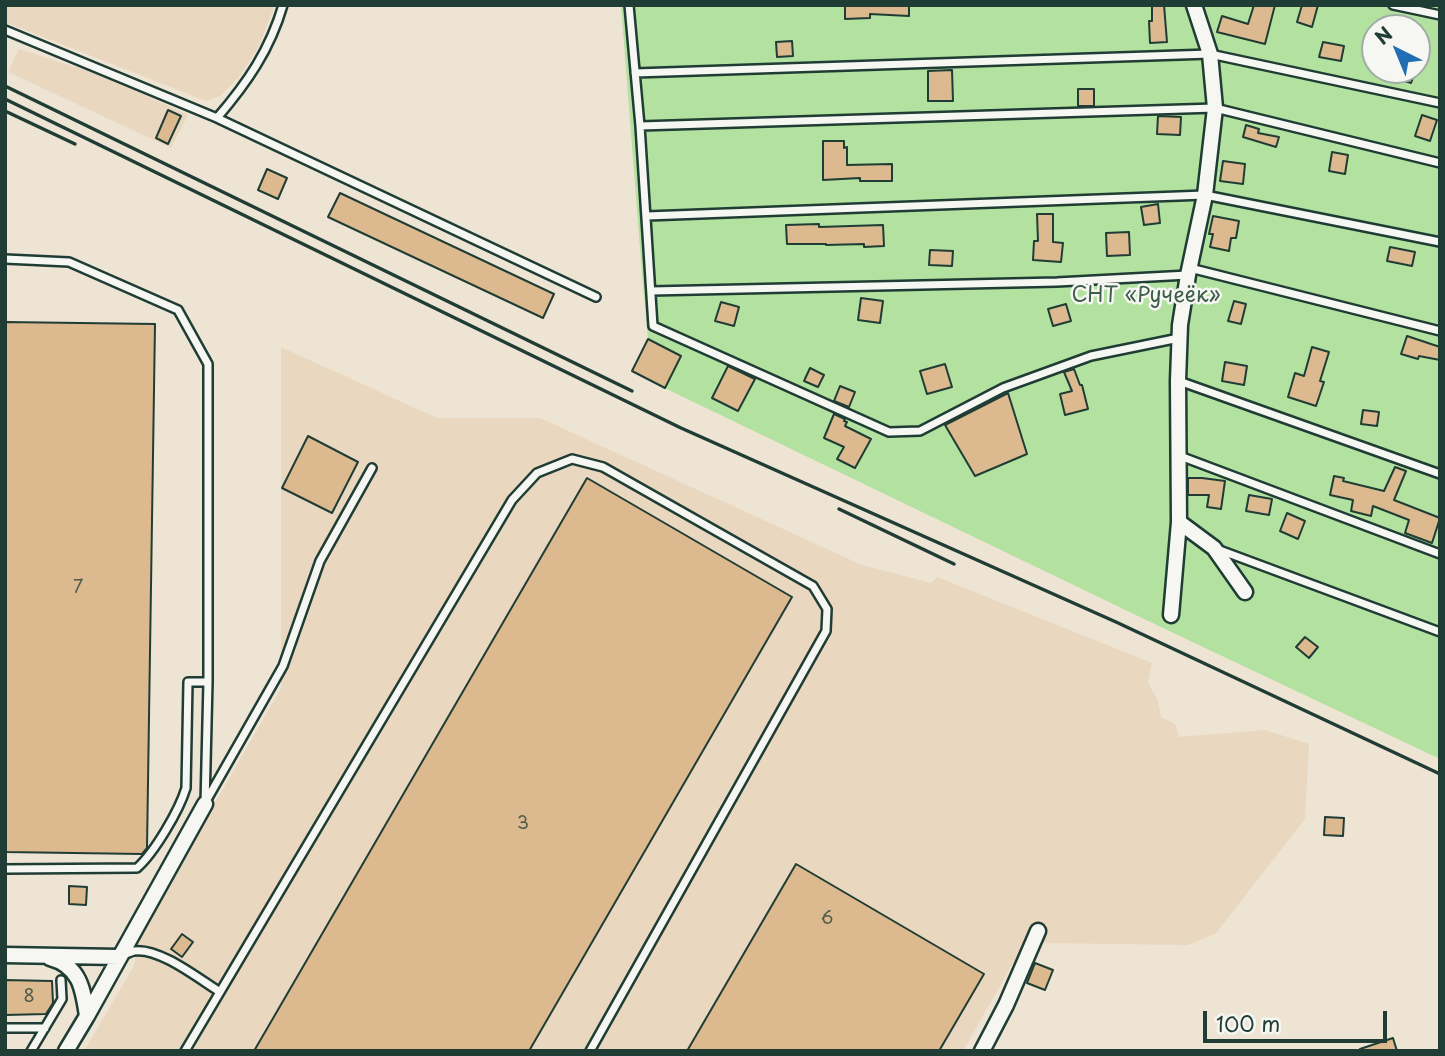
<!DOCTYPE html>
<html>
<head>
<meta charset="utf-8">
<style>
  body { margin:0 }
  #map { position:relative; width:1445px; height:1056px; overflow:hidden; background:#eee4d4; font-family:"Playpen Sans",sans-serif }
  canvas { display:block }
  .frame { position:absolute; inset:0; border:7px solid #1f3d34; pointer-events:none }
  .north { position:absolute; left:1361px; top:14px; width:70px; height:70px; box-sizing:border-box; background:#f6f6f2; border:2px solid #a0aca6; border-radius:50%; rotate:317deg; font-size:19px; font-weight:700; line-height:28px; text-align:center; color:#1f3d34 }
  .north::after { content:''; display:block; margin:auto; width:24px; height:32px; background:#1f6fb2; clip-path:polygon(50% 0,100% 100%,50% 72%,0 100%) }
  .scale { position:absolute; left:1203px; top:1011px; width:184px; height:32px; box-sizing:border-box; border:4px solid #1f3d34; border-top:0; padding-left:9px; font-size:21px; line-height:24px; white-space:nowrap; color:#1f3d34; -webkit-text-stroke:5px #f6f6f2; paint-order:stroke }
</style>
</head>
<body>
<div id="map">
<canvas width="1445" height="1056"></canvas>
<div class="frame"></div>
<div class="north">N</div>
<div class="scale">100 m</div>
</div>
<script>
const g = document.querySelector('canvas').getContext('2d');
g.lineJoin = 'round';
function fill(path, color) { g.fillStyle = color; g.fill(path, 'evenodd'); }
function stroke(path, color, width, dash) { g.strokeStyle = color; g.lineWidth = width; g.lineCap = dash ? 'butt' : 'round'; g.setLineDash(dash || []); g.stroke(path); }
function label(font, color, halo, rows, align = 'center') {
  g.font = font + ' "Playpen Sans",sans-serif'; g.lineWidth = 5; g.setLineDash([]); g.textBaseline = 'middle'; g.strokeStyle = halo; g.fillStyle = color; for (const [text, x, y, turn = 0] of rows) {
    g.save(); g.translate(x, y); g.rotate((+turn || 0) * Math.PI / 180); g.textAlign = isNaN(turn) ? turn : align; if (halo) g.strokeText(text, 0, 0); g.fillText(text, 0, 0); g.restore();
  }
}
const built = new Path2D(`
  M5 5H275L259 46 240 76 220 96 206 101 5 22Z
  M19 49 85 70 134 90 188 115 171 148 8 72Z
  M281 347 437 418H540L862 565 931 583 937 577 1152 663 1148 683 1158 701 1161 717 1175 724 1179 737 1265 730 1309 744 1305 819 1216 933 1188 945 1042 943 1044 933 1031 931 963 1051H84L134 966 140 933 281 688Z`);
const green = new Path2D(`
  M621 5H1440V759L1167 630 652 382 642 274ZM1375 28H1417V70H1375Z`);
const building = new Path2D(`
  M845 5H909V16L870 14V18L845 19Z
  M1152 5H1164L1167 42 1150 43 1149 21H1152Z
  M1254 5H1275L1265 44 1217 32 1222 16 1248 24Z
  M1302 5H1318L1312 27 1297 22Z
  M792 41 793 56 777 57 776 42Z
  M1323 42 1344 46 1341 61 1319 57Z
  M952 70 953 101H928V71Z
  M1402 70H1416L1411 83 1398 79Z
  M1078 89H1094V106H1078Z
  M168 110 181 116 168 144 156 138Z
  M1422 115 1437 120 1430 141 1415 136Z
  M1158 116 1181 117 1180 135 1157 134Z
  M1246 125 1259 129 1258 133 1279 137 1276 147 1243 137Z
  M823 141H844V148L847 147V165L892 164V181H860V178L823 180Z
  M1332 152 1348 155 1345 174 1329 171Z
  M1223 161 1245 164 1243 184 1220 181Z
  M267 169 287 178 278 199 258 190Z
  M340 193 554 294 543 318 328 217Z
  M1158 204 1160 223 1144 225 1141 207Z
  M1037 214H1053V242L1063 243 1061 262 1033 260 1034 241H1038Z
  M1213 216 1239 221 1236 238H1231L1229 251 1210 247 1213 234H1209Z
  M819 224V227L883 225 884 246 864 247V244L826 245V244H787L786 225Z
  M1129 232 1130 255 1107 256 1106 233Z
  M1390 247 1415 252 1412 266 1387 261Z
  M930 250 953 251 952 266 929 265Z
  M861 298 883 301 880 323 858 320Z
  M1234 301 1246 304 1241 324 1228 321Z
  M721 302 739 307 734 326 715 321Z
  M1066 304 1071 321 1053 326 1048 309Z
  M5 322 155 324 147 848 142 854 5 852Z
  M1407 336 1440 347V360L1419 356 1418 359 1401 354Z
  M648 339 681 356 665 388 632 371Z
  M1312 347 1329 352 1320 381 1324 382 1316 406 1288 397 1295 373 1304 376Z
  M1225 362 1247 366 1244 385 1222 381Z
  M945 364 952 387 927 394 920 371Z
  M728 366 755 379 738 411 712 398Z
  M810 368 824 375 818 387 804 381Z
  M1074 369 1080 385H1082L1088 409 1065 415 1060 394 1072 391 1064 372Z
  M840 386 855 392 849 407 834 401Z
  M1008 393 1027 454 975 476 945 425Z
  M1363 410 1379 412 1377 426 1361 424Z
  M834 414 845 419 844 421 847 422 845 426 871 439 855 468 837 459 844 447 824 438Z
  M308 436 358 462 332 513 282 488Z
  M1395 467 1406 471 1394 500 1440 518 1432 543 1405 533 1409 520 1373 506 1371 516 1351 511 1353 500 1330 495 1334 476 1344 478 1343 481 1384 491Z
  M587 478 792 597 529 1051H254Z
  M1188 478H1202L1225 481 1221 509 1207 507 1209 495H1188Z
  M1249 495 1272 499 1269 515 1246 511Z
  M1287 513 1305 521 1298 539 1280 531Z
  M1305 637 1318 647 1309 658 1296 647Z
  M1325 817 1344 818 1343 836 1324 835Z
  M796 864 984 974 939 1051H687Z
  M69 886 87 887 86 905 69 904Z
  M182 934 193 942 182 957 171 949Z
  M1035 963 1053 970 1045 990 1027 983Z
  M5 980 52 981 53 1003 46 1014 5 1015Z
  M1393 1038 1397 1051H1360V1049Z`);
const lane = new Path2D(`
  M629 5 640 126 653 326 889 432 920 431 1003 388 1091 356 1179 338
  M1393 5 1440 15
  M5 30 217 118 596 297
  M635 73 1210 54 1440 103
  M217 118C247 83 270 50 283 5
  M640 126 1215 108 1440 163
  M647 216 1205 195 1440 242
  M5 259 69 262 178 310 208 364V682
  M1190 268 1440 331
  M651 291 1057 282 1188 275
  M1179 381 1440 474
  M1180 456 1440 554
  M1217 549 1440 632
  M205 803 283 666 320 561 372 468
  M5 869 137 868C154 853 179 811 186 788L188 682H208L205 804
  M123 955C127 954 130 952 134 951 159 947 199 979 220 992
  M5 1028H45
  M31 1051 62 999 61 980
  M185 1051 512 500 537 473 572 459 603 467 813 586 827 609 826 631 590 1051`);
const street = new Path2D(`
  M1194 5 1210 54 1215 108 1205 195 1188 275 1180 325 1178 381 1179 522 1214 548 1245 592
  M1171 615 1179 522
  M5 955 118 957
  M50 958C80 966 83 989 87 1016
  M66 1051 87 1016 205 804
  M982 1051 1006 1005 1038 931`);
const rail = new Path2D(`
  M5 86 632 391
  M5 99 681 428 1116 622 1440 774
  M5 111 75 144
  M839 509 954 564`);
const numberNames = [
  ["7",78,588],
  ["3",523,824],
  ["6",827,919],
  ["8",29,997]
];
const parkNames = [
  ["СНТ «Ручеёк»",1146,296]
];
fill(built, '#e9d7bf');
fill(green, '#b3e19f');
fill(building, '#dcb98e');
stroke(building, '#1f3d34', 2);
stroke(lane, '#1f3d34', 12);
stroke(street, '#1f3d34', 19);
stroke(lane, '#f6f6f2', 7);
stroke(street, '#f6f6f2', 14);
stroke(rail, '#1f3d34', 3.5);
label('18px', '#4e5c4a', null, numberNames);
label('21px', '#3d5e49', '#f6f6f2', parkNames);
</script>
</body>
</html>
